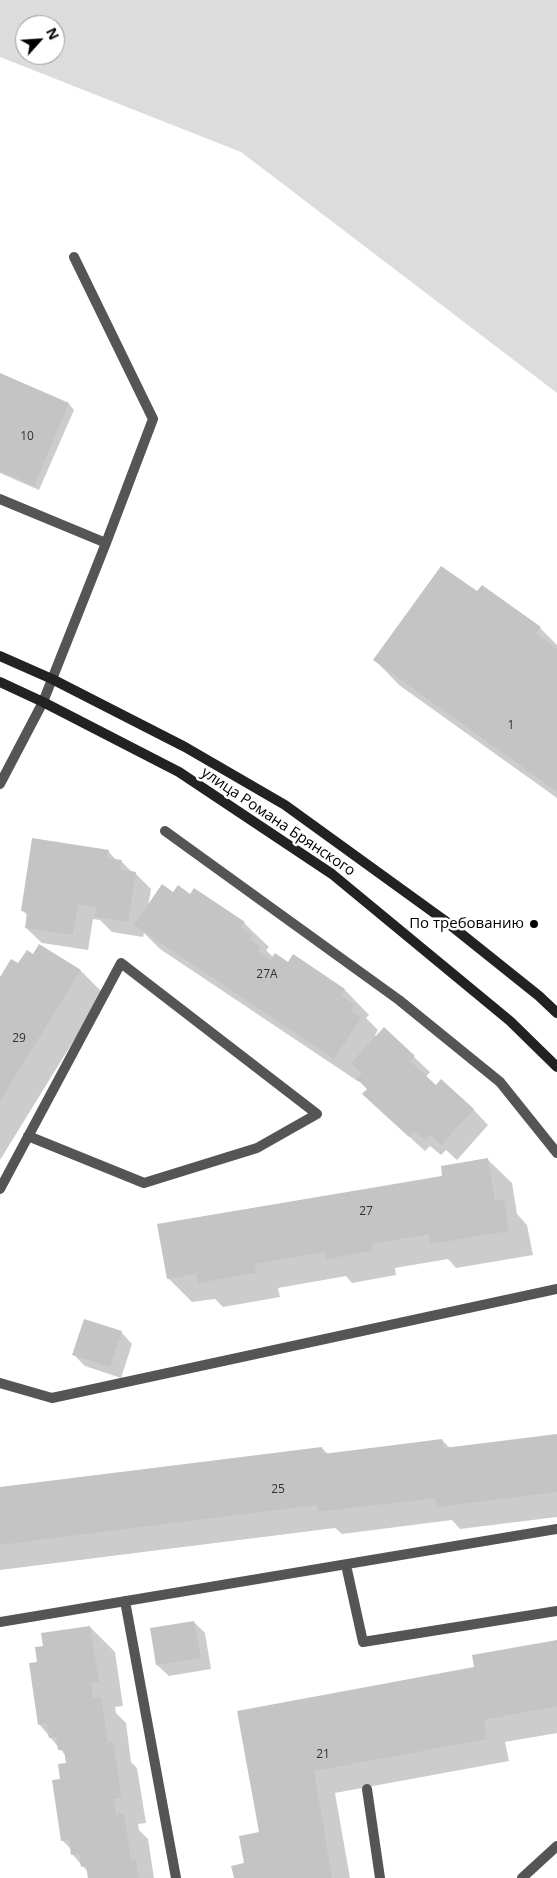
<!DOCTYPE html>
<html>
<head>
<meta charset="utf-8">
<style>
  body { margin:0 }
  #map { position:relative; width:557px; height:1878px; overflow:hidden; background:#fff; font-family:"Open Sans",sans-serif }
  canvas { display:block }
  .north { position:absolute; left:15px; top:15px; width:50px; height:50px; box-sizing:border-box; background:#fff; border:1px solid #999; border-radius:50%; rotate:64deg; font-size:14px; font-weight:700; line-height:20px; text-align:center; color:#000 }
  .north::after { content:''; display:block; margin:auto; width:18px; height:22px; background:#000; clip-path:polygon(50% 0,100% 100%,50% 72%,0 100%) }
</style>
</head>
<body>
<div id="map">
<canvas width="557" height="1878"></canvas>
<div class="north">N</div>
</div>
<script>
const g = document.querySelector('canvas').getContext('2d');
g.lineJoin = 'round';
function fill(path, color) { g.fillStyle = color; g.fill(path, 'evenodd'); }
function stroke(path, color, width, dash) { g.strokeStyle = color; g.lineWidth = width; g.lineCap = dash ? 'butt' : 'round'; g.setLineDash(dash || []); g.stroke(path); }
function label(font, color, halo, rows, align = 'center') {
  g.font = font + ' "Open Sans",sans-serif'; g.lineWidth = 5; g.setLineDash([]); g.textBaseline = 'middle'; g.strokeStyle = halo; g.fillStyle = color; for (const [text, x, y, turn = 0] of rows) {
    g.save(); g.translate(x, y); g.rotate((+turn || 0) * Math.PI / 180); g.textAlign = isNaN(turn) ? turn : align; if (halo) g.strokeText(text, 0, 0); g.fillText(text, 0, 0); g.restore();
  }
}
const green = new Path2D(`
  M0 0H557V393L241 152 0 57ZM25 25H55V55H25Z`);
const shadow = new Path2D(`
  M0 374 69 404 74 410 39 490 0 473Z
  M477 593 540 628 557 645V798L399 685 375 660Z
  M108 851 117 861H121L132 872 135 873 151 889 148 907 173 893 190 896 244 923 269 947 266 950 273 957 288 963 293 956 345 990 369 1015 366 1018 378 1030 375 1035 377 1037 384 1029 430 1072 426 1077 436 1087 473 1109 488 1125 457 1160 446 1150 441 1155 430 1146 425 1151 380 1110 369 1089 360 1080 359 1082 160 949 144 933 143 937 112 932 100 920 93 919 88 950 42 943 26 928 28 916 22 910Z
  M39 946 81 971 103 993 0 1160V979L33 956Z
  M487 1159 512 1183 517 1214 527 1225 533 1255 456 1268 448 1259 395 1268 396 1275 352 1283 346 1276 278 1288 280 1297 223 1307 215 1299 192 1302 168 1278 444 1177Z
  M121 1332 132 1344 121 1378 85 1366 73 1354Z
  M557 1435V1517L460 1529 452 1520 342 1534 335 1528 0 1570V1489L322 1448 328 1454 442 1440 450 1448Z
  M194 1622 205 1633 211 1669 169 1676 157 1665Z
  M90 1627 115 1652 123 1706 115 1707 116 1713 126 1723 131 1762 137 1768 146 1823 138 1824 139 1830 148 1839 154 1878H89V1873L72 1854V1850L63 1841 62 1780 67 1764 66 1756 39 1724V1663L44 1647Z
  M557 1641V1733L505 1742 509 1761 335 1793 350 1878H235L245 1864 261 1833 238 1712 475 1668Z`);
const building = new Path2D(`
  M0 373 69 403 34 486 0 471Z
  M441 566 477 591 482 585 541 627 536 634 557 649V792L373 660Z
  M32 838 109 850 107 858 122 860 120 869 136 872 128 922 95 917 97 907 78 904 73 935 25 928 27 912 21 911Z
  M162 884 173 892 178 885 190 894 194 888 245 922 241 927 252 935 249 939 261 947 258 951 270 960 275 953 288 962 293 954 345 989 341 996 355 1005 351 1011 361 1018 334 1059 134 925Z
  M39 944 81 970 0 1101V977L11 959 18 963 27 950 33 954Z
  M384 1027 415 1056 410 1061 436 1085 441 1079 474 1109 441 1145 430 1135 425 1140 414 1131 409 1137 362 1094 367 1089 357 1079 362 1073 351 1063Z
  M488 1158 495 1201 504 1199 509 1231 431 1244 429 1234 371 1244 373 1251 326 1259 325 1252 255 1264 256 1273 198 1283 196 1274 167 1279 157 1224 442 1176 441 1166Z
  M84 1319 122 1331 110 1367 72 1355Z
  M557 1434V1492L437 1507 435 1498 318 1512 317 1505 0 1545V1487L322 1447 323 1454 442 1439 444 1448Z
  M194 1621 201 1658 156 1665 150 1628Z
  M90 1626 99 1682 91 1683 93 1698 101 1697 108 1743 113 1742 122 1798 114 1799 116 1815 124 1813 131 1860 136 1859 139 1878H88L86 1866 81 1867 79 1854 71 1855 69 1840 61 1841 52 1780 60 1779 58 1764 66 1763 64 1750H58L56 1737 49 1738 46 1723 38 1725 29 1663 37 1662 35 1647 43 1646 41 1633Z
  M557 1640V1706L484 1720 487 1739 314 1771 332 1878H234L231 1866 244 1863 239 1836 259 1832 237 1711 474 1667 472 1655Z`);
const service = new Path2D(`
  M0 499 106 543
  M0 784 43 702 106 543 153 419 74 257
  M165 831 399 1000 500 1082 557 1153
  M0 1189 121 963 317 1114 257 1148 144 1183 28 1136
  M0 1383 52 1398 557 1289
  M346 1565 363 1642 557 1611
  M125 1601 176 1878
  M0 1622 557 1529
  M367 1789 380 1878
  M522 1878 557 1846`);
const secondary = new Path2D(`
  M0 656 52 679 185 747 285 805 444 920 539 996 557 1013
  M0 682 43 702 179 772 332 874 510 1021 557 1067`);
const markers = [
  [534,924,5,"#000"]
];
const numberNames = [
  ["10",27,437],
  ["1",511,726],
  ["27А",267,975],
  ["29",19,1039],
  ["27",366,1212],
  ["25",278,1490],
  ["21",323,1755]
];
const streetNames = [
  ["улица Романа Брянского",278,822,34]
];
const poiNames = [
  ["По требованию",524,924]
];
fill(green, '#dcdcdc');
fill(shadow, '#0003');
fill(building, '#c4c4c4');
stroke(service, '#555', 10);
stroke(secondary, '#222', 10);
for (const [x, y, r, color] of markers) { const dot = new Path2D(); dot.arc(x, y, r, 0, 2 * Math.PI); g.fillStyle = color; g.fill(dot); stroke(dot, '#fff', 2); }
label('12px', '#313131', null, numberNames);
label('15px', '#000', '#fff', streetNames);
label('15px', '#000', '#fff', poiNames, 'right');
</script>
</body>
</html>
